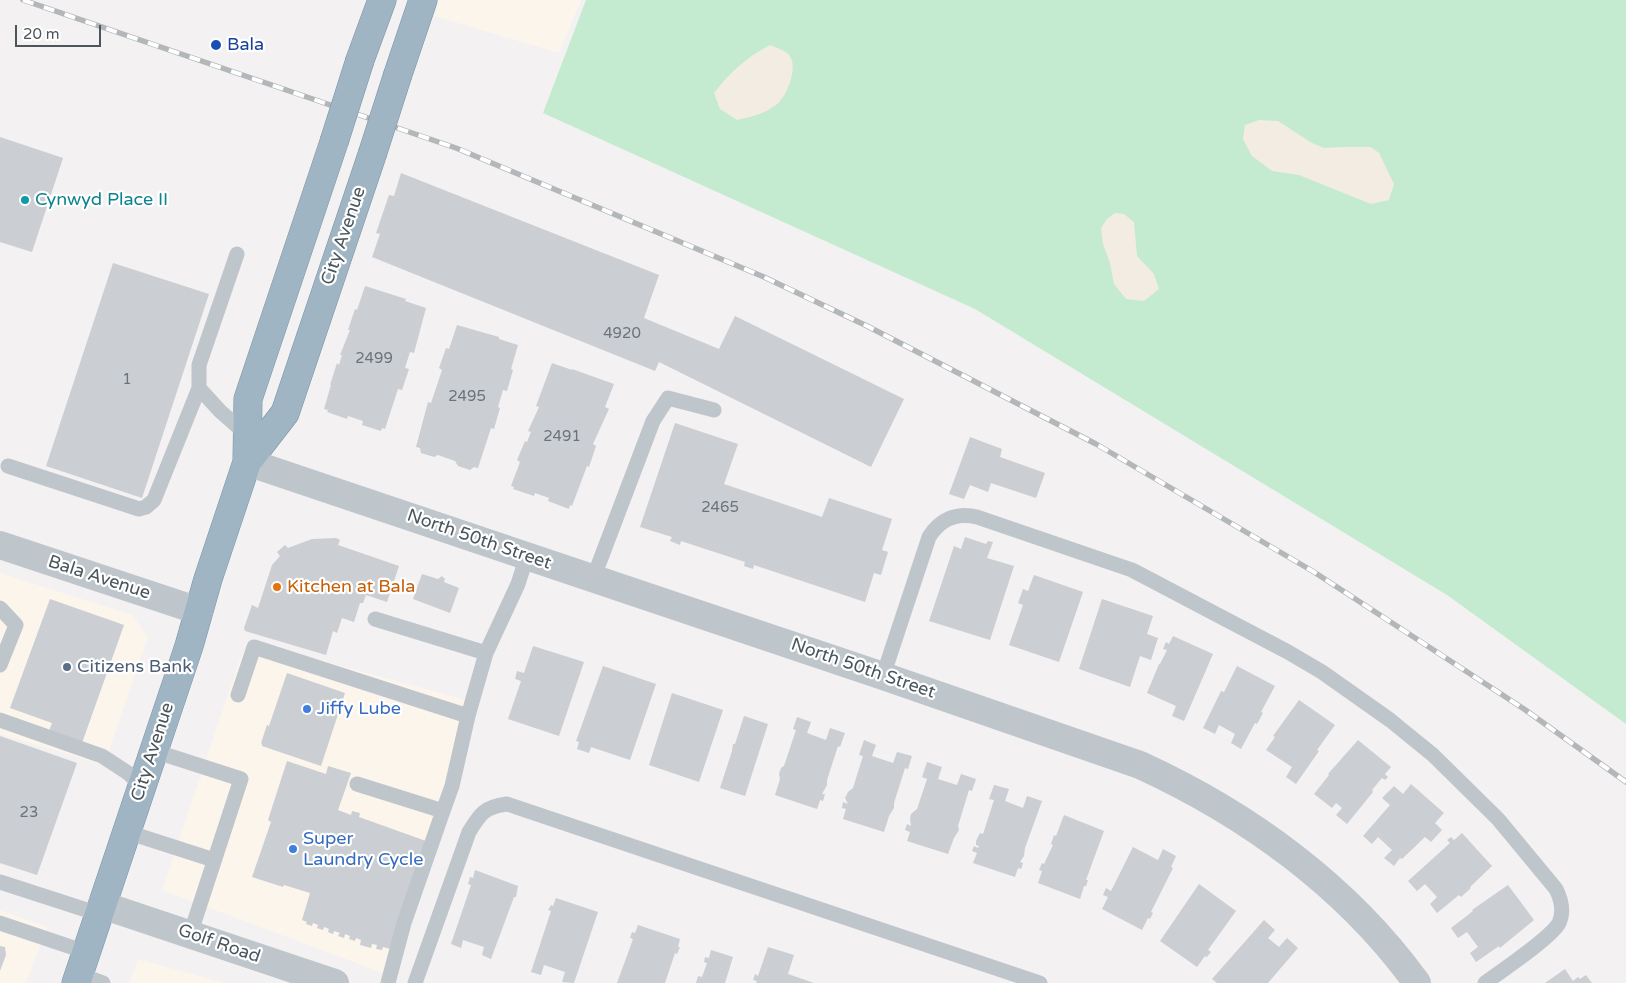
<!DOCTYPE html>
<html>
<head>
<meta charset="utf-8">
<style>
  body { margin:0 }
  #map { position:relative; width:1626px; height:983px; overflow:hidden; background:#f3f1f1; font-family:"Varela Round",sans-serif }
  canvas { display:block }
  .scale { position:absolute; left:15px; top:25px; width:86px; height:22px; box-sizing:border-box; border:2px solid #4a565c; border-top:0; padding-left:6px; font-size:15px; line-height:18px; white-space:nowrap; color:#4a565c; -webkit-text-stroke:4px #fff; paint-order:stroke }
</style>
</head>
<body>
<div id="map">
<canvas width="1626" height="983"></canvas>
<div class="scale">20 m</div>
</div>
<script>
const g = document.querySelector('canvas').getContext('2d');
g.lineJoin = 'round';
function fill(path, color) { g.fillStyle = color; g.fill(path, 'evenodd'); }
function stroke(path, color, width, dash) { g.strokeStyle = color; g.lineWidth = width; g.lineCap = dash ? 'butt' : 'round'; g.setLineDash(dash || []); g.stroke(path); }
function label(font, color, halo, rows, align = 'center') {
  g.font = font + ' "Varela Round",sans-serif'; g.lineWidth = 4.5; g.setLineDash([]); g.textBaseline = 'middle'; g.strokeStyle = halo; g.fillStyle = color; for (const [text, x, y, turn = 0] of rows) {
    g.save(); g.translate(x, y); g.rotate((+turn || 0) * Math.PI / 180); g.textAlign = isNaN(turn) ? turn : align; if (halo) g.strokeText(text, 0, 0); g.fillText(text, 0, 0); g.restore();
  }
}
const commercial = new Path2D(`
  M439 0H581L559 53 434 16Z
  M0 573 132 615 148 637 104 765 0 734Z
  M250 641 477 703 388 975 162 890 240 659Z
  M0 910 47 927 26 983H0Z
  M138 959 224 983H130Z`);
const green = new Path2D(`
  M586 0H1626V724L1447 595 975 309 543 113Z`);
const sand = new Path2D(`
  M770 45C776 48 786 50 790 56 798 68 787 97 776 105 764 114 751 117 737 120L720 109 714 93C730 72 747 57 770 45Z
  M1259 120 1278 121 1312 143 1324 148 1341 147H1371L1379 153 1394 184 1389 200 1371 204 1299 175 1272 171 1252 156 1243 139 1245 125Z
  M1115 213 1124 214 1134 222 1137 256 1154 274 1159 289 1144 301 1126 299 1114 284 1110 263 1103 244 1101 228 1107 219Z`);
const building = new Path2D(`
  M0 137 63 158 32 252 0 242Z
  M401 173 659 275 644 318 719 349 735 316 904 399 871 467 659 362 655 371 372 257 380 234 376 233 389 195 394 196Z
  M113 263 209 294 142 498 46 466Z
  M365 286 406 299 405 301 426 308 414 353 410 352 405 368 409 369 402 390 398 389 385 429 382 428 381 431 362 425 363 421 348 416 347 419 327 412 328 410 324 409 331 385H330L337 363 339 365 342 355H340L350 330H348L355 309 357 310Z
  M457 325 499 337V339L518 345 511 369 513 370 507 391 503 390 498 407 500 408 494 429 491 428 478 468 474 467 470 470 458 466 455 461 438 455 434 457 421 453 420 448 416 447 428 402 431 403 442 370 439 368 446 348 449 349Z
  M552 363 572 370V369L614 384 605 407 609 409 593 444 596 446 589 467 587 466 572 506 570 505 569 509 548 501 549 498 535 493 534 496 513 489 514 487 511 486 520 462 517 460 525 441 527 442 531 432 528 431 539 407 536 406Z
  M675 423 738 444 724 484 822 517 829 498 892 519 882 550 888 552 881 575 874 573 865 602 754 565 753 569 744 566 745 562 681 541 680 545 670 541 672 537 640 527Z
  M970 437 1002 449 1000 457 1045 473 1036 498 991 483 988 492 970 485 964 499 949 494Z
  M965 537 986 544 988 541 993 542 987 558 1014 566 990 640 929 621 954 546 961 549Z
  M336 538 340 540 338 545 399 566 387 602 366 595 363 603H360L354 622 342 618 337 633 333 631 326 655 245 631 244 628 252 605 258 608 272 565 280 556 277 552 285 545 288 548 312 539Z
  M422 574 438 579 442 576 445 579 444 582 459 588 450 613 413 599Z
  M1034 575 1083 592 1059 662 1009 645 1023 605 1018 603 1023 589 1028 591Z
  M50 599 124 625 82 743 49 731 52 723 10 708Z
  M1102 599 1153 616 1147 634 1158 638 1151 660 1140 656 1130 687 1079 669Z
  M1173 636 1213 654 1184 721 1172 716 1176 706 1147 693 1159 664H1160L1167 650 1163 649 1166 642 1169 644Z
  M533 646 584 662 559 736 508 719 521 681 515 679 517 671 524 673Z
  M603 666 656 684 630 760 591 747 589 753 577 749 579 742 576 741Z
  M1237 666 1275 686 1261 712 1263 713 1257 724 1255 723 1241 749 1231 743 1235 734 1219 725 1215 734 1203 728 1221 691 1224 692Z
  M287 673 345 693 321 766 262 746V744L261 743 267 725 269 726Z
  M672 693 723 710 699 782 649 765Z
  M1299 700 1335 725 1317 750 1319 751 1296 784 1286 777 1292 767 1266 750 1275 737 1273 736Z
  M744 716 768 724 745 796 720 788 732 751 733 744H735Z
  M797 717 811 722 807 733 826 740 830 728 845 733 840 747 838 746 827 780V785L822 794H825L823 801 820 800 817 809 775 795 780 779 779 774 781 768 784 766 796 730 793 729Z
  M0 736 77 763 37 875 0 863Z
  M864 740 876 745 872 756 893 763 897 752 912 756 908 769 905 768 894 803V808L889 816 884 832 843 819 846 809 842 808 843 802 848 804 845 798 848 792 853 788 863 756 859 755Z
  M1358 740 1391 767 1385 774 1388 777 1385 780 1382 778 1372 790 1373 792 1347 824 1336 815 1342 808 1336 803 1332 808 1314 794 1329 775 1328 774Z
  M287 761 326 774 328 766 351 773 338 810 351 815 352 811 360 813 359 817 426 841 390 949 383 947 382 950 376 949 377 945 372 944 371 948 360 945 361 940 356 938 355 941 349 939 350 936 345 934 344 938 338 936 340 933 334 931 333 934 328 932 329 929 324 927 323 930 317 928 318 925 313 923 312 926 306 924 307 922 302 920 310 893 284 885 283 887 252 877 271 822 268 820Z
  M927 762 942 767 938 779 957 785 961 774 976 779 972 791 969 790 958 826 959 830 954 838 948 854 907 841 910 832 905 830 907 824 911 826 910 819 911 814 917 809 927 779 922 777Z
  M1411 784 1444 813 1435 823 1442 830 1431 842 1425 837 1402 859 1400 858 1394 866 1384 858 1392 850 1378 837 1372 844 1363 836 1390 805 1382 798 1394 786 1403 794Z
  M994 785 1009 789 1005 801 1023 808 1027 796 1042 801 1025 848 1024 856 1020 862 1023 863 1021 869 1018 868 1015 877 973 863 977 853 972 851 974 846 978 848 979 846 976 845V841L980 833 983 834 994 800 989 799Z
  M1064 815 1104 831 1086 880H1088L1086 886H1084L1080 899 1038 883 1042 871 1039 870 1042 863 1044 864 1053 845 1051 844 1054 835 1056 836Z
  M1462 833 1492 866 1470 887 1471 888 1461 897 1459 895 1437 913 1430 904 1437 897 1425 884 1417 891 1408 881 1450 843 1447 840 1451 837 1454 840Z
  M1133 847 1158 860 1163 849 1176 856 1171 867 1173 868 1151 912 1153 913 1150 919 1148 918 1142 930 1102 909 1108 897 1103 895 1106 888 1111 891Z
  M475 870 518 886 516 897H514L491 959 482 955 484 947 463 940 461 948 451 944 471 885 468 884 470 877 473 878Z
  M1199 884 1236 911 1208 950 1211 952 1207 957 1205 956 1197 967 1160 941Z
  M1508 885 1534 920 1500 948 1499 946 1476 962 1470 953 1478 947 1467 932 1458 938 1451 928 1473 911 1472 910Z
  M556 898 598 912 574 983 562 982 565 972 544 965 541 975 531 972 551 911 548 910 551 905 553 906Z
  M1264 920 1275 930 1268 938 1279 947 1287 938 1298 948 1268 983H1217L1212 979Z
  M638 925 680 939 678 947H680L677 954 675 953 665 983H617L633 939 630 938 632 932 635 933Z
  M0 946 5 947 6 955 0 971Z
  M768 947 794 955 788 974 814 983H756L757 981 753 980 755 974 758 976Z
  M711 950 733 957 725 983H696L698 976 702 977 707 963 704 962 705 957 709 958Z
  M1565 969 1573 981 1578 977 1580 979 1586 975 1592 983H1545Z`);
const service = new Path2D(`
  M199 388 220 411 247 435
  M8 466 139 509 146 507 154 500 199 388V365L237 254
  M593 579 653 421 668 398 714 410
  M0 608 16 625 0 665
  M375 619 486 653
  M883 676 929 537C940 519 957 512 977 517L1132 570 1288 652 1322 672 1390 720 1433 755 1498 819 1556 889C1561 899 1564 912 1559 923 1551 938 1501 971 1485 983
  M238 695 254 647 468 716
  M0 720 102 756 128 773 142 786
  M154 751 241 779 190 935
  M357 784 443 811 404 923 388 983
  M443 811 452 786 468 716 486 653 518 584 527 556
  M127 832 214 860
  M0 882 99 914
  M0 923 86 952
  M79 974 103 983
  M415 983 469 832C480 814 484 807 507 804L1040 983`);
const minor = new Path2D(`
  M247 462 883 676 1140 765C1247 814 1347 886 1417 983
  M102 905 335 983`);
const tertiary = new Path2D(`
  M0 545 199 611`);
const trunk = new Path2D(`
  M360 60 382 0
  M398 74 423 0
  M247 462 248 399 334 142
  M76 983 189 646 208 579 247 462 285 413 372 155`);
const rail = new Path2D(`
  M23 0 456 148 764 277 867 326 1096 444 1314 572 1524 709 1626 782`);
const trunkBridge = new Path2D(`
  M334 142 360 60
  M372 155 398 74`);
const markers = [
  [216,45,6,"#1a4fb4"],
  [25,200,5,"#0f9aa8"],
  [277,587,5,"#e8710a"],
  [67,667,5,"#5c6f8a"],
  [307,709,5,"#3f7fe0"],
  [293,849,5,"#3f7fe0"]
];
const numberNames = [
  ["4920",622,334],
  ["2499",374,359],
  ["1",127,380],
  ["2495",467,397],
  ["2491",562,437],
  ["2465",720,508],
  ["23",29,813]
];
const transitNames = [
  ["Bala",227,45]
];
const cultureNames = [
  ["Cynwyd Place II",35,200]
];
const streetNames = [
  ["City Avenue",344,236,-71],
  ["North 50th Street",479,540,19],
  ["Bala Avenue",99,578,18],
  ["North 50th Street",863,669,19],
  ["City Avenue",153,752,-72],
  ["Golf Road",219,944,19]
];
const foodNames = [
  ["Kitchen at Bala",287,587]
];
const serviceNames = [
  ["Citizens Bank",77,667]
];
const shopNames = [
  ["Jiffy Lube",317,709],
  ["Super",303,839],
  ["Laundry Cycle",303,860]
];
fill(commercial, '#fbf5ec');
fill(green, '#c4ebcf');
fill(sand, '#f2ece3');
fill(building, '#cbced2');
stroke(trunk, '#7993a6', 29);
stroke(service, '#bec6cc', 15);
stroke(minor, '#bec6cc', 28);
stroke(tertiary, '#bec6cc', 28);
stroke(trunk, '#a0b5c3', 28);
stroke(rail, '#b3b7ba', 5.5);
stroke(rail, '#fff', 4, [11]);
stroke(trunkBridge, '#7993a6', 29, []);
stroke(trunkBridge, '#a0b5c3', 28);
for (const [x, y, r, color] of markers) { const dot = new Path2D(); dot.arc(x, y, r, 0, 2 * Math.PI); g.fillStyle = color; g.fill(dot); stroke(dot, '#fff', 2); }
label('15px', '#6a747a', null, numberNames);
label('18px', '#164399', '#fff', transitNames, 'left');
label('18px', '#0d838f', '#fff', cultureNames, 'left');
label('18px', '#4a565c', '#fff', streetNames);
label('18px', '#c56008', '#fff', foodNames, 'left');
label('18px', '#4e5e75', '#fff', serviceNames, 'left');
label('18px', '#366cbe', '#fff', shopNames, 'left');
</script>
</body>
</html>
